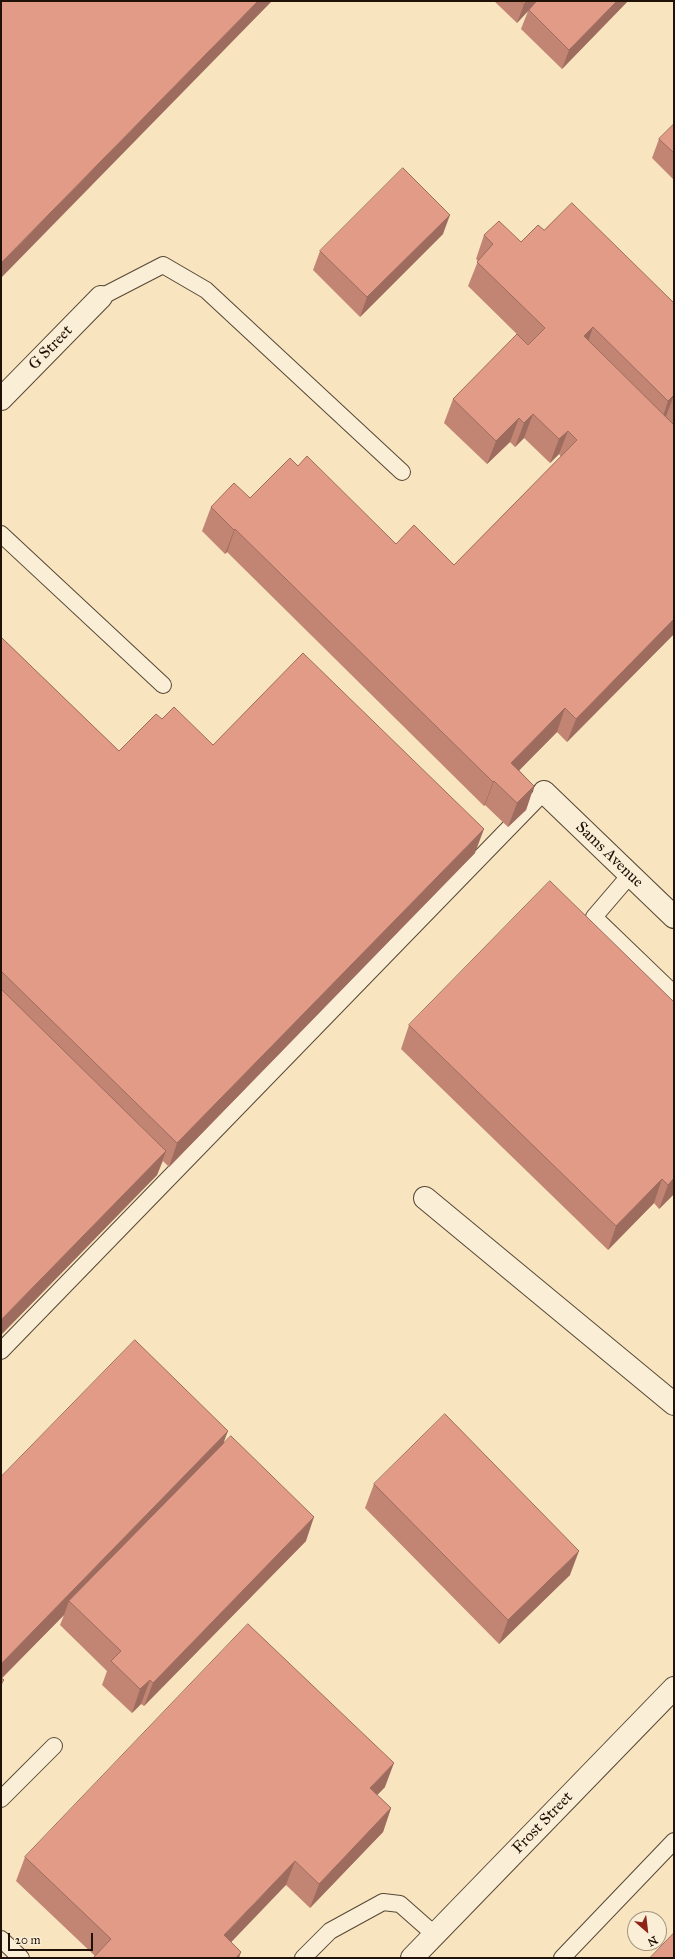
<!DOCTYPE html>
<html>
<head>
<meta charset="utf-8">
<style>
  body { margin:0 }
  #map { position:relative; width:675px; height:1959px; overflow:hidden; background:#f8e5c0; font-family:"IM FELL Great Primer",serif }
  canvas { display:block }
  .frame { position:absolute; inset:0; border:2px solid #211207; pointer-events:none }
  .north { position:absolute; left:627px; top:1911px; width:40px; height:40px; box-sizing:border-box; background:#faeed6; border:1px solid #a39683; border-radius:50%; rotate:152deg; font-size:11px; font-weight:700; line-height:16px; text-align:center; color:#211207 }
  .north::after { content:''; display:block; margin:auto; width:14px; height:18px; background:#8f2418; clip-path:polygon(50% 0,100% 100%,50% 72%,0 100%) }
  .scale { position:absolute; left:8px; top:1933px; width:85px; height:18px; box-sizing:border-box; border:2px solid #211207; border-top:0; padding-left:5px; font-size:12px; line-height:14px; white-space:nowrap; color:#211207; -webkit-text-stroke:3px #faeed6; paint-order:stroke }
</style>
</head>
<body>
<div id="map">
<canvas width="675" height="1959"></canvas>
<div class="frame"></div>
<div class="north">N</div>
<div class="scale">20 m</div>
</div>
<script>
const g = document.querySelector('canvas').getContext('2d');
g.lineJoin = 'round';
function stroke(path, color, width, dash) { g.strokeStyle = color; g.lineWidth = width; g.lineCap = dash ? 'butt' : 'round'; g.setLineDash(dash || []); g.stroke(path); }
function fill(path, color) { g.fillStyle = color; g.fill(path, 'evenodd'); }
function label(font, color, halo, rows, align = 'center') {
  g.font = font + ' "IM FELL Great Primer",serif'; g.lineWidth = 3; g.setLineDash([]); g.textBaseline = 'middle'; g.strokeStyle = halo; g.fillStyle = color; for (const [text, x, y, turn = 0] of rows) {
    g.save(); g.translate(x, y); g.rotate((+turn || 0) * Math.PI / 180); g.textAlign = isNaN(turn) ? turn : align; if (halo) g.strokeText(text, 0, 0); g.fillText(text, 0, 0); g.restore();
  }
}
const lane = new Path2D(`
  M101 297 163 265 206 290 402 472
  M1 534 163 685
  M630 875 594 917 674 994
  M1 1351 544 792
  M1 1799 54 1746
  M1 1939 21 1958
  M303 1958 330 1931 383 1902 400 1904 434 1934
  M562 1958 674 1841`);
const street = new Path2D(`
  M1 399 101 297
  M544 792 674 917
  M425 1198 674 1404
  M412 1958 674 1688`);
const wall = new Path2D(`
  M494 1H628L562 69 521 29 528 11 517 23Z
  M674 124V180L652 158 659 139Z
  M544 230 674 303V634L567 742 557 732 519 770 534 786 526 810 508 827 485 805 484 806 227 552 225 554 202 531 211 507 250 498 298 466 396 544 454 565 561 457 559 454 550 463 524 438 515 447 510 442 487 464 444 423 453 399 528 345 468 286 478 261 476 259 484 235 521 242Z
  M443 234 360 317 313 270 320 251Z
  M1 637 119 751 162 719 213 745 475 853 169 1167 163 1161 157 1175 1 1335Z
  M674 1002V1194L659 1209 654 1203 608 1250 401 1049 409 1025Z
  M224 1442 306 1541 144 1706 141 1704 132 1713 102 1685 107 1671 60 1625 64 1615 2 1678 4 1680 1 1687V1477Z
  M374 1484 570 1575 499 1644 365 1508Z
  M385 1787 377 1795 391 1808 383 1832 310 1908 286 1885 95 1956 16 1881 25 1857Z`);
const shadedWall = new Path2D(`
  M258 1H272L1 278V263Z
  M526 1H538L529 10 517 23 524 4Z
  M617 1H628L562 69 569 50Z
  M450 215 443 234 360 317 367 297Z
  M593 327 585 351 584 336Z
  M674 395 665 419 660 425 668 401Z
  M533 414 524 438 515 447 524 423Z
  M519 418 510 442 487 464 496 441Z
  M568 431 559 454 550 463 559 439Z
  M235 529 227 552 225 554 234 530Z
  M674 619V634L567 742 576 719Z
  M565 708 557 732 503 787 511 763Z
  M494 781 485 805 484 806 493 782Z
  M534 786 526 810 508 827 517 803Z
  M484 829 475 853 169 1167 177 1143Z
  M166 1151 157 1175 1 1335V1320Z
  M674 1178V1194L659 1209 668 1185Z
  M662 1179 654 1203 608 1250 616 1226Z
  M228 1431 219 1455 69 1601 64 1615 1 1679V1664Z
  M314 1517 306 1541 144 1706 153 1683Z
  M579 1551 570 1575 499 1644 508 1620Z
  M150 1680 141 1704 132 1713 140 1689Z
  M394 1763 385 1787 361 1812 370 1788Z
  M391 1808 383 1832 310 1908 319 1884Z
  M295 1861 286 1885 216 1958 224 1935Z
  M241 1952 239 1958H236Z`);
const building = new Path2D(`
  M1 1H258L1 263Z
  M521 1H526L524 4Z
  M537 1H617L569 50 529 10Z
  M674 124V153L659 139Z
  M403 168 450 215 367 297 320 251Z
  M572 203 674 303V395L668 401 593 327 584 336 674 425V619L576 719 565 708 511 763 534 786 517 803 494 781 493 782 235 529 234 530 211 507 234 483 250 498 290 458 298 466 307 456 396 544 414 525 454 565 577 440 568 431 559 439 533 414 524 423 519 418 496 441 453 399 517 334 528 345 545 328 477 262 493 244 484 235 499 221 521 242 538 225 544 230Z
  M1 637 119 751 156 714 162 719 174 707 213 745 303 653 484 829 177 1143 1 971Z
  M550 881 674 1002V1178L668 1185 662 1179 616 1226 409 1025Z
  M1 989 166 1151 1 1320Z
  M135 1340 228 1431 1 1664V1477Z
  M445 1414 579 1551 508 1620 374 1484Z
  M231 1436 314 1517 153 1683 150 1680 140 1689 111 1661 121 1651 69 1601Z
  M248 1624 394 1763 370 1788 391 1808 319 1884 295 1861 224 1935 241 1952 236 1958H93L111 1939 25 1857Z
  M1 1678 4 1680 1 1683Z
  M674 1933V1958H650Z`);
const streetNames = [
  ["G Street",51,348,-46],
  ["Sams Avenue",609,855,44],
  ["Frost Street",543,1823,-46]
];
stroke(lane, '#574735', 18);
stroke(street, '#574735', 24);
stroke(lane, '#faeed6', 16);
stroke(street, '#faeed6', 22);
fill(wall, '#c28574');
fill(shadedWall, '#9e6c5e');
fill(building, '#e19b87');
stroke(building, '#9e6c5e', 1);
label('16px', '#211207', '#faeed6', streetNames);
</script>
</body>
</html>
